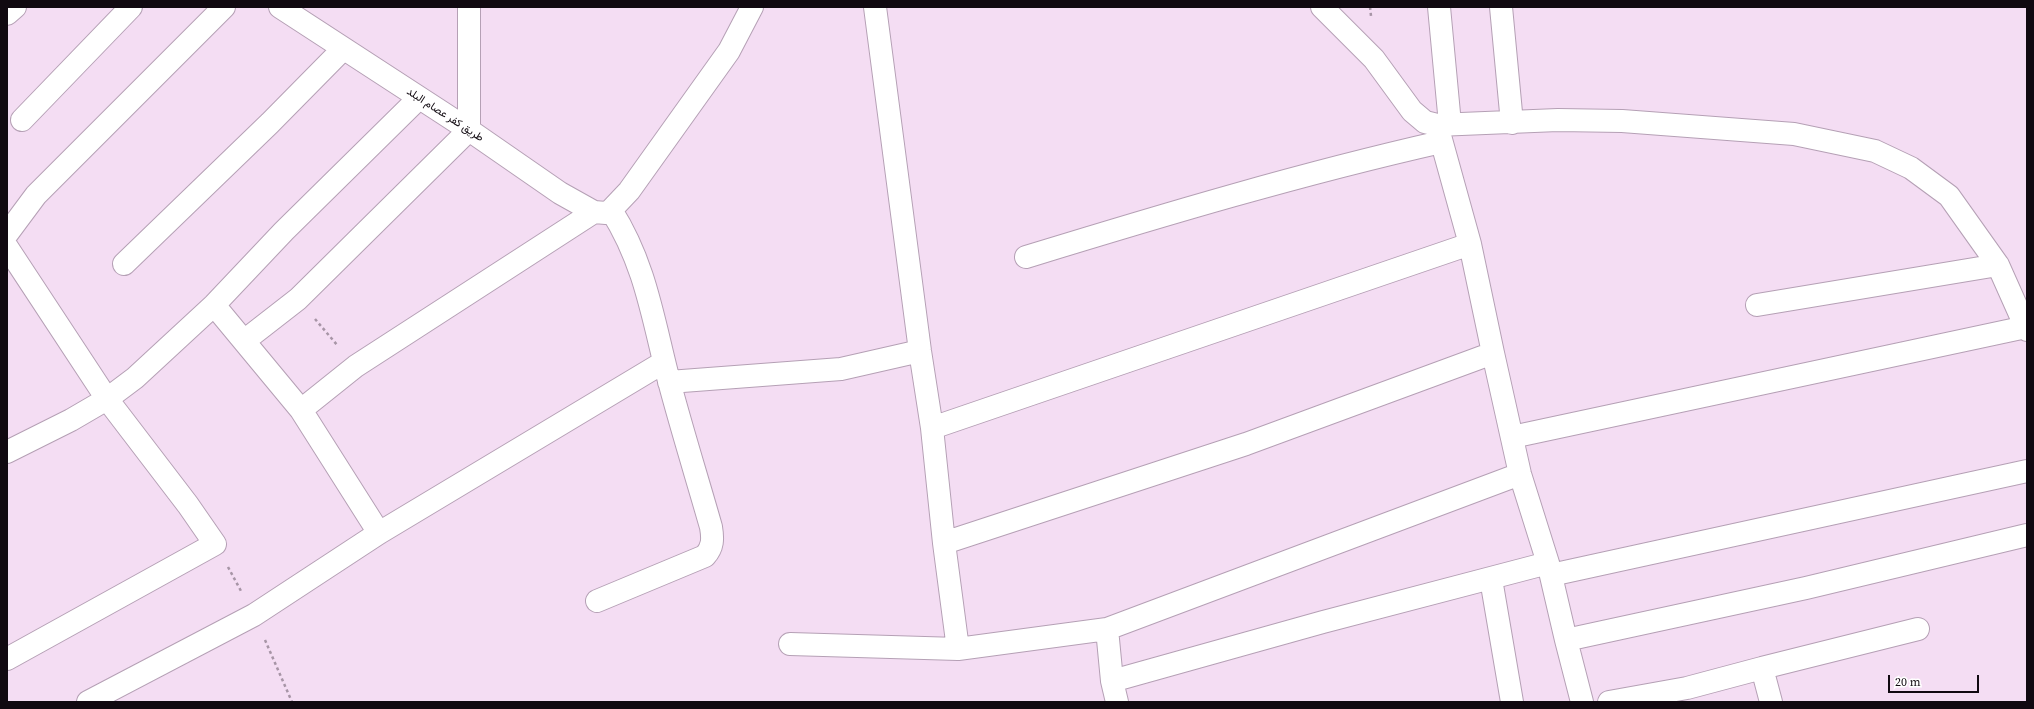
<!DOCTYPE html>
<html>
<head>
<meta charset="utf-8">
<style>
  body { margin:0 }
  #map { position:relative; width:2034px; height:709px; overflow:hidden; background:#f4ddf3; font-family:"Source Serif 4",serif }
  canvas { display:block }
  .frame { position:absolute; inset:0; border:8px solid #100910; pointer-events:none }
  .scale { position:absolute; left:1888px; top:675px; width:91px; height:18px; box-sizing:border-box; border:2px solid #100910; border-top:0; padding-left:5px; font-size:12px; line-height:14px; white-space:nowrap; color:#100910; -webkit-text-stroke:3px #fff; paint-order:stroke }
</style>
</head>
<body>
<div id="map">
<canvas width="2034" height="709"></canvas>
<div class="frame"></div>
<div class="scale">20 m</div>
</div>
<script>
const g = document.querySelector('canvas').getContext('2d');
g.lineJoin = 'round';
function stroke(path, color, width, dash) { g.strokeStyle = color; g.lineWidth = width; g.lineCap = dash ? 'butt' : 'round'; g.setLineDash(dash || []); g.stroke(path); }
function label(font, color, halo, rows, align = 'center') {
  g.font = font + ' "Source Serif 4",Vazirmatn,serif'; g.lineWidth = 4; g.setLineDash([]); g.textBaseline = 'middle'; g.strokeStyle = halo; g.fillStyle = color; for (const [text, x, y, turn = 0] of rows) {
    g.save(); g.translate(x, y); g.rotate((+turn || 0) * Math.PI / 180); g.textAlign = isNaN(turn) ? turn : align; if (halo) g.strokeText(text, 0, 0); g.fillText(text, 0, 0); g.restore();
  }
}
const path = new Path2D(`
  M1370 7 1371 16
  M315 319 338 346
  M228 567 241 591
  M265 640 292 702`);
const minor = new Path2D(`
  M280 7 469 130 560 193 594 212 606 213 611 210 629 191 729 51 752 7
  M875 7 920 351 932 428 944 543 958 649
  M1322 7 1374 59 1412 111 1425 122 1437 125 1558 120 1622 121 1794 134 1875 151 1911 168 1949 196 1998 265 2027 330
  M1439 7 1450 124
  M1501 7 1512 123
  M7 14 15 7
  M22 120 131 7
  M7 234 36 195 224 7
  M7 247 107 399 188 505 215 544 7 659
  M1026 257C1163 215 1300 174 1441 142
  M124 264 270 123 343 49
  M214 305 301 410 379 533
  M1757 305 1998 265
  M244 341 298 299 469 130V7
  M1493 353 1520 474 1548 563 1566 640 1582 702
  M669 382 841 369 920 351
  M301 410 356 366 594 212
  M932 428 1470 244
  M1512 437 2026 327
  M7 452 71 420 107 399 135 378 214 305 284 231 419 98
  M944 543 1246 444 1493 353 1470 244 1437 125
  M1551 575 2027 471
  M1491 579 1512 702
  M597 601 705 556C713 547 713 539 711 527 697 478 682 430 669 381 653 320 646 265 611 210
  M1107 629 1112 681 1117 702
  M1566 640 1806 588 2027 535
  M790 644 958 649 1107 629 1520 474
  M1112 681 1323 622 1548 563
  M88 702 254 615 379 533 664 362
  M1609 702 1687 688 1762 668
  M1771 702 1762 668 1918 629`);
const streetNames = [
  ["طريق كفر عصام البلد",445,115,33]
];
stroke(minor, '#b5a0b5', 24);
stroke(path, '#a795a6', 2.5, [3, 3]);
stroke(minor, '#fff', 22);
label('11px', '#100910', '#fff', streetNames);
</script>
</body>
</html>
